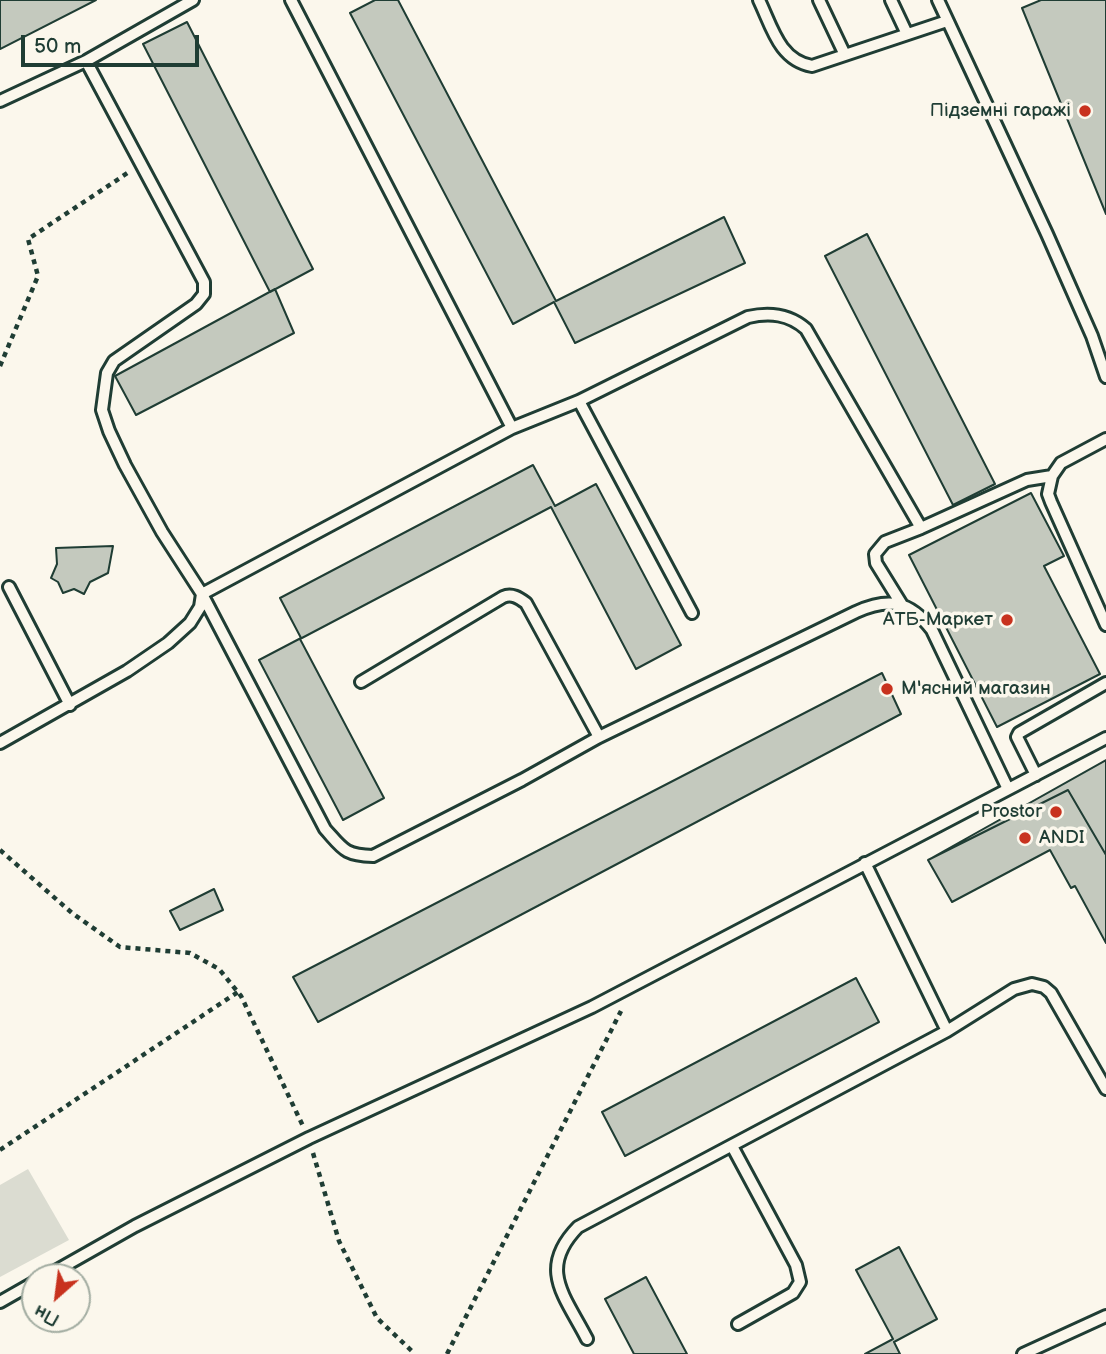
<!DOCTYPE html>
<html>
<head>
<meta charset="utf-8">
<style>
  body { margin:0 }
  #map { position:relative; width:1106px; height:1354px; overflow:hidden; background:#fbf7ec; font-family:"Balsamiq Sans",sans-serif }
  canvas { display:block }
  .north { position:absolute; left:21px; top:1263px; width:70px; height:70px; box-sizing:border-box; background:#fbf7ec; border:2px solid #a3ada2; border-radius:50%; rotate:208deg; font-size:19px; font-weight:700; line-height:28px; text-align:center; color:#1f3d34 }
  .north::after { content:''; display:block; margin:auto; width:24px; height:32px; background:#c8321e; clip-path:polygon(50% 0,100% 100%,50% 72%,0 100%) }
  .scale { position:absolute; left:21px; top:35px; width:178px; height:32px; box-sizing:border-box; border:4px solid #1f3d34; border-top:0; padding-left:9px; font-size:21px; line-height:24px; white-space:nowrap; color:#1f3d34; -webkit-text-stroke:5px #fbf7ec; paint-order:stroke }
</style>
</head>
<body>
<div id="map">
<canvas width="1106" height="1354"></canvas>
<div class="north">Пн</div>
<div class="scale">50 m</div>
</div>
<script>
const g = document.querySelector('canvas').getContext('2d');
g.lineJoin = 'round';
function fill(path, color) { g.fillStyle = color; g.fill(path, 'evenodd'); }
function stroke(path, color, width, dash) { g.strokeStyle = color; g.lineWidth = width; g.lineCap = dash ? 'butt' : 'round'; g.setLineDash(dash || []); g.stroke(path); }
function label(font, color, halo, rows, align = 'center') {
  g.font = font + ' "Balsamiq Sans",sans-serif'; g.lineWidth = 7; g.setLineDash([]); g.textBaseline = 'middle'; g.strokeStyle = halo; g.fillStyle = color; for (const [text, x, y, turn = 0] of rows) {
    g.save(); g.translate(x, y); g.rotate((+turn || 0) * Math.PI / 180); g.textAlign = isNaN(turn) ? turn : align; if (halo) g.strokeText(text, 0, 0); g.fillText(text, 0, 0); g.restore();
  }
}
const green = new Path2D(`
  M28 1169 69 1240 0 1277V1185Z`);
const building = new Path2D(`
  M0 0H96L0 49Z
  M375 0H398L556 301 724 217 745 263 575 343 554 302 513 324 350 13Z
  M1041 0H1106V214L1022 8Z
  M187 22 313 269 270 292 143 44Z
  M867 234 995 484 953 505 825 256Z
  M275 289 294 333 136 415 115 376Z
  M533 465 555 506 596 484 681 645 636 669 551 507 300 639 384 798 343 820 259 660 301 638 280 598Z
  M1031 493 1064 556 1044 566 1100 674 997 727 909 555Z
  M113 546 108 573 90 582 84 594 74 589 63 593 58 582 51 578 57 564 56 548Z
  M882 673 901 714 318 1022 293 977Z
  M1106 760V855L1068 790 928 860Z
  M1068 790 1106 855V943L1075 886 1071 888 1050 850 952 902 928 860Z
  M214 889 223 910 180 930 170 911Z
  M856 978 879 1022 625 1156 602 1112Z
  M899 1247 937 1319 894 1342 900 1354H865L893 1339 856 1270Z
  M646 1277 687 1354H634L605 1299Z`);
const path = new Path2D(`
  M0 366 38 276 28 239 129 172
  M0 850 72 913 120 947 190 953 219 969 241 996 303 1126
  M0 1150 238 992
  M313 1153 339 1241 377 1318 415 1354
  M447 1354 621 1011`);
const lane = new Path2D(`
  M291 0 512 428 202 594 325 829C343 849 344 855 373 856L522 780 599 737 856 612C889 597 910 601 932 630L1008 789
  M759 0C772 27 779 60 812 66L947 21
  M819 0 845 55
  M891 0 907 34
  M938 0 1047 234 1092 336 1106 377
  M0 101 86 61 193 0
  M579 401 692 613
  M512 428 579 401 748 317C770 312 789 314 806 329L921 528 1027 480 1052 476 1061 463 1106 439
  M1052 476 1048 494 1051 502 1106 625
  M9 587 70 705
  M902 605 876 563 875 554 885 542 921 528
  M361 682 503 597C512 593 519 598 526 603L599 737
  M0 743 127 671 168 643 190 623 200 607 202 594 162 532 125 465 109 431 102 410 107 373 114 361 196 304 204 294V282L86 61
  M1036 775 1017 737 1019 733 1106 683
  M865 863 947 1031
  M732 1146 796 1265 800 1282 793 1293 738 1324
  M45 1277 135 1226 309 1138 592 1007 1106 738
  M0 1302 35 1282
  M587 1339C565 1296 537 1269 578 1227L947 1031 1014 989 1032 984 1044 987 1051 993 1106 1089
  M1023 1354 1106 1316`);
const markers = [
  [1085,111,7,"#c8321e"],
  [1007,620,7,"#c8321e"],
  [887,689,7,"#c8321e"],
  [1056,812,7,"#c8321e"],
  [1025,838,7,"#c8321e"]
];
const poiNames = [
  ["Підземні гаражі",1071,111],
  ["АТБ-Маркет",993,620],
  ["М'ясний магазин",901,689,"left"],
  ["Prostor",1042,812],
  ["ANDI",1039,838,"left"]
];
fill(green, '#dbdcd1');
fill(building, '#c4c9be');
stroke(building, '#1f3d34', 2);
stroke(lane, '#1f3d34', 16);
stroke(path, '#1f3d34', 4.5, [5, 5]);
stroke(lane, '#fbf7ec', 10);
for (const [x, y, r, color] of markers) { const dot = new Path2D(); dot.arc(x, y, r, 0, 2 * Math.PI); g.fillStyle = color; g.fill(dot); stroke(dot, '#fbf7ec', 2.5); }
label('19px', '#1f3d34', '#fbf7ec', poiNames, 'right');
</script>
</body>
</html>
